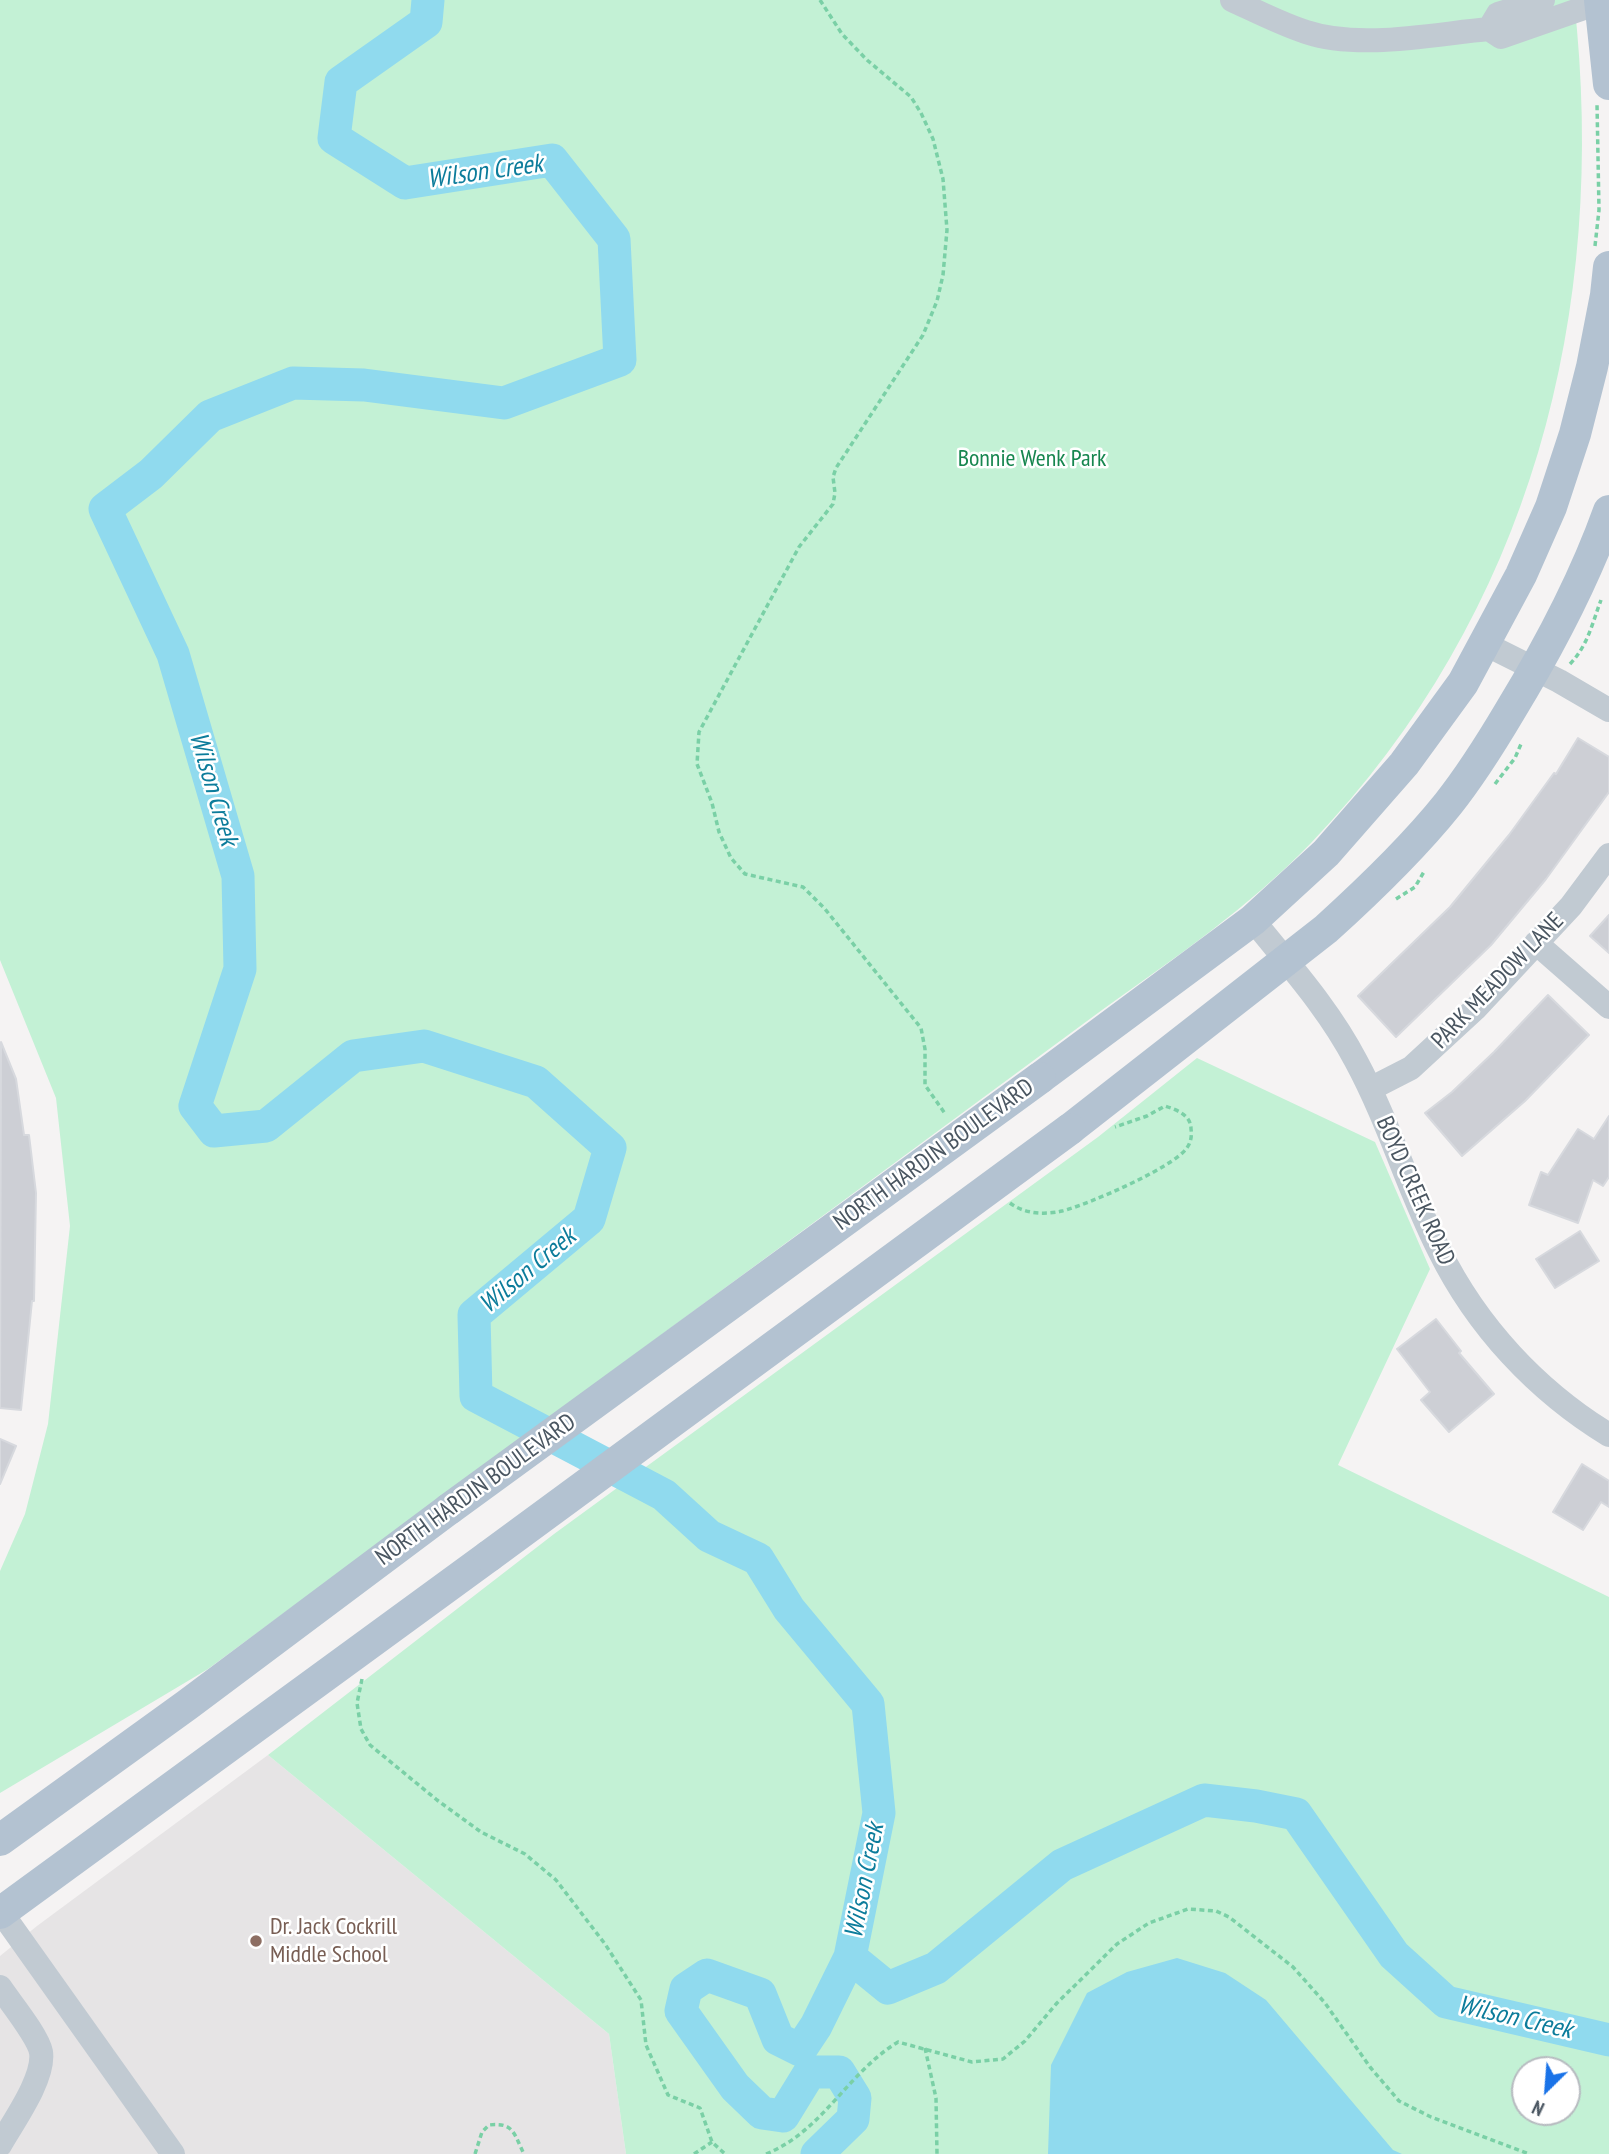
<!DOCTYPE html>
<html>
<head>
<meta charset="utf-8">
<style>
  body { margin:0 }
  #map { position:relative; width:1609px; height:2154px; overflow:hidden; background:#f5f3f3; font-family:"PT Sans Narrow",sans-serif }
  canvas { display:block }
  .north { position:absolute; left:1511px; top:2056px; width:70px; height:70px; box-sizing:border-box; background:#fff; border:2px solid #b7bbc0; border-radius:50%; rotate:205deg; font-size:19px; font-weight:700; line-height:28px; text-align:center; color:#4a5661 }
  .north::after { content:''; display:block; margin:auto; width:24px; height:32px; background:#1a73e8; clip-path:polygon(50% 0,100% 100%,50% 72%,0 100%) }
</style>
</head>
<body>
<div id="map">
<canvas width="1609" height="2154"></canvas>
<div class="north">N</div>
</div>
<script>
const g = document.querySelector('canvas').getContext('2d');
g.lineJoin = 'round';
function fill(path, color) { g.fillStyle = color; g.fill(path, 'evenodd'); }
function stroke(path, color, width, dash) { g.strokeStyle = color; g.lineWidth = width; g.lineCap = dash ? 'butt' : 'round'; g.setLineDash(dash || []); g.stroke(path); }
function label(font, color, halo, rows, align = 'center') {
  g.font = font + ' "PT Sans Narrow",sans-serif'; g.lineWidth = 5; g.setLineDash([]); g.textBaseline = 'middle'; g.strokeStyle = halo; g.fillStyle = color; for (const [text, x, y, turn = 0] of rows) {
    g.save(); g.translate(x, y); g.rotate((+turn || 0) * Math.PI / 180); g.textAlign = isNaN(turn) ? turn : align; if (halo) g.strokeText(text, 0, 0); g.fillText(text, 0, 0); g.restore();
  }
}
const education = new Path2D(`
  M268 1755 609 2034 626 2154H0V1956L37 1926Z`);
const green = new Path2D(`
  M0 0H1574C1609 312 1531 614 1311 843 1248 908 1175 958 1102 1010L208 1669 0 1793V1571L25 1514 48 1424 70 1226 56 1098 0 960Z
  M1197 1058 1375 1142 1430 1269 1338 1465 1609 1597V2154H626L609 2034 268 1755 554 1534 1098 1137ZM1525 2070H1567V2112H1525Z`);
const water = new Path2D(`
  M1177 1958 1225 1973 1266 2000 1393 2150 1402 2154H1048L1051 2065 1087 1993 1127 1972Z`);
const river = new Path2D(`
  M428 0 426 22 341 82 334 138 405 183 552 160 614 239 620 360 504 403 364 385 293 383 210 416 151 474 105 509 173 654 238 876 240 969 195 1106 214 1131 266 1126 353 1056 424 1046 536 1082 610 1148 589 1219 474 1315 476 1396 664 1495 709 1536 758 1559 789 1609 868 1704 879 1813 850 1957 888 1988 936 1968 1062 1865 1204 1800 1256 1806 1296 1814 1394 1955 1446 2002 1609 2040
  M817 2154 853 2119 855 2098 839 2072H810L783 2116 762 2113 735 2087 681 2011 686 1989 707 1975 760 1994 778 2039 800 2050 816 2026 850 1957`);
const building = new Path2D(`
  M1578 738 1609 757V792L1546 879 1491 945 1396 1037 1358 996 1450 907 1509 835 1554 773 1556 774Z
  M1609 915V953L1590 936Z
  M1548 995 1589 1035 1525 1101 1462 1156 1425 1113 1452 1092 1494 1052Z
  M1 1042 16 1079 24 1135H29L36 1193 34 1301H32L21 1410 0 1408Z
  M1609 1116V1177L1603 1186 1593 1180 1578 1223 1529 1205 1541 1172 1548 1175 1578 1129 1594 1139Z
  M1580 1231 1599 1261 1555 1288 1536 1259Z
  M1436 1319 1461 1351 1459 1353 1494 1394 1449 1432 1421 1400 1430 1392 1397 1349Z
  M0 1439 16 1446 0 1484Z
  M1582 1464 1609 1481V1507L1601 1502 1583 1530 1553 1512Z`);
const path = new Path2D(`
  M820 0 842 34 867 60 911 97 921 113 933 139 943 179 947 230 943 275 937 301 923 335 836 468 833 477 835 493 833 504 799 547 699 732 697 764 712 803 719 832 731 858 745 874 803 887 825 909 921 1028 925 1049V1085L946 1115
  M1595 246 1599 210 1597 104
  M1570 664C1588 645 1592 624 1601 600
  M1495 784 1515 758 1521 744
  M1396 899 1415 887 1425 870
  M1010 1203C1024 1214 1045 1215 1062 1211 1087 1205 1172 1168 1186 1149 1191 1143 1192 1136 1191 1129 1191 1115 1177 1110 1165 1106L1147 1116 1115 1127
  M362 1679 357 1703 361 1729 370 1745 437 1800 481 1832 525 1854 556 1880 605 1944 641 2000 646 2045 668 2095 700 2108 712 2142 725 2154
  M925 2048 936 2098 937 2154
  M475 2154 482 2132 489 2125C514 2122 514 2134 524 2154
  M694 2154 712 2142
  M766 2154C823 2131 847 2073 898 2042L972 2062 1003 2059 1025 2041 1057 2003 1117 1944 1149 1923 1188 1909 1216 1911 1229 1917 1293 1967 1325 2003 1370 2067 1399 2101 1431 2117 1529 2154`);
const minor = new Path2D(`
  M1232 0C1256 11 1281 24 1306 32 1360 50 1434 34 1489 29L1501 37 1607 0
  M1489 29 1498 14 1543 0
  M1485 644 1559 681 1609 710
  M1253 920C1290 966 1329 1009 1356 1061 1389 1122 1408 1189 1439 1250 1477 1327 1537 1391 1609 1435
  M1536 943 1609 1007
  M1370 1089 1411 1068 1475 1009 1571 906 1609 855
  M1 1912 173 2154
  M0 1987C10 2002 38 2036 41 2052 45 2078 13 2122 0 2145`);
const major = new Path2D(`
  M1600 0 1609 84
  M1040 1078 1253 920 1326 853 1404 764 1463 683 1521 575 1551 507 1575 434 1592 367 1606 295 1609 267
  M1070 1129 1326 929C1368 891 1412 849 1448 804 1471 775 1491 743 1510 711 1549 647 1584 581 1609 511
  M0 1840 187 1705 449 1509
  M0 1913 489 1556`);
const majorBridge = new Path2D(`
  M449 1509 1040 1078
  M489 1556 1070 1129`);
const markers = [
  [256,1941,7,"#8d6e63"]
];
const parkNames = [
  ["Bonnie Wenk Park",1032,459]
];
const streetNames = [
  ["PARK MEADOW LANE",1498,981,-46],
  ["NORTH HARDIN BOULEVARD",934,1155,-36],
  ["BOYD CREEK ROAD",1415,1191,66],
  ["NORTH HARDIN BOULEVARD",476,1490,-36]
];
const educationNames = [
  ["Dr. Jack Cockrill",270,1927],
  ["Middle School",270,1955]
];
const waterNames = [
  ["Wilson Creek",485,172,-8],
  ["Wilson Creek",213,789,74],
  ["Wilson Creek",528,1271,-40],
  ["Wilson Creek",865,1881,-79],
  ["Wilson Creek",1515,2018,13]
];
fill(education, '#e6e4e5');
fill(green, '#c3f1d5');
fill(water, '#90daee');
stroke(river, '#90daee', 33);
fill(building, '#cdcfd5');
stroke(building, '#d7d9de', 2);
stroke(path, '#7ad0a6', 3.5, [5, 3.5]);
stroke(minor, '#c1cad2', 24);
stroke(major, '#b3c2d1', 32);
stroke(majorBridge, '#b3c2d1', 32);
for (const [x, y, r, color] of markers) { const dot = new Path2D(); dot.arc(x, y, r, 0, 2 * Math.PI); g.fillStyle = color; g.fill(dot); stroke(dot, '#fff', 2.5); }
label('24px', '#17864f', '#fff', parkNames);
label('24px', '#4a5661', '#fff', streetNames);
label('24px', '#785e54', '#fff', educationNames, 'left');
label('italic 26px', '#0c7c9b', '#fff', waterNames);
</script>
</body>
</html>
